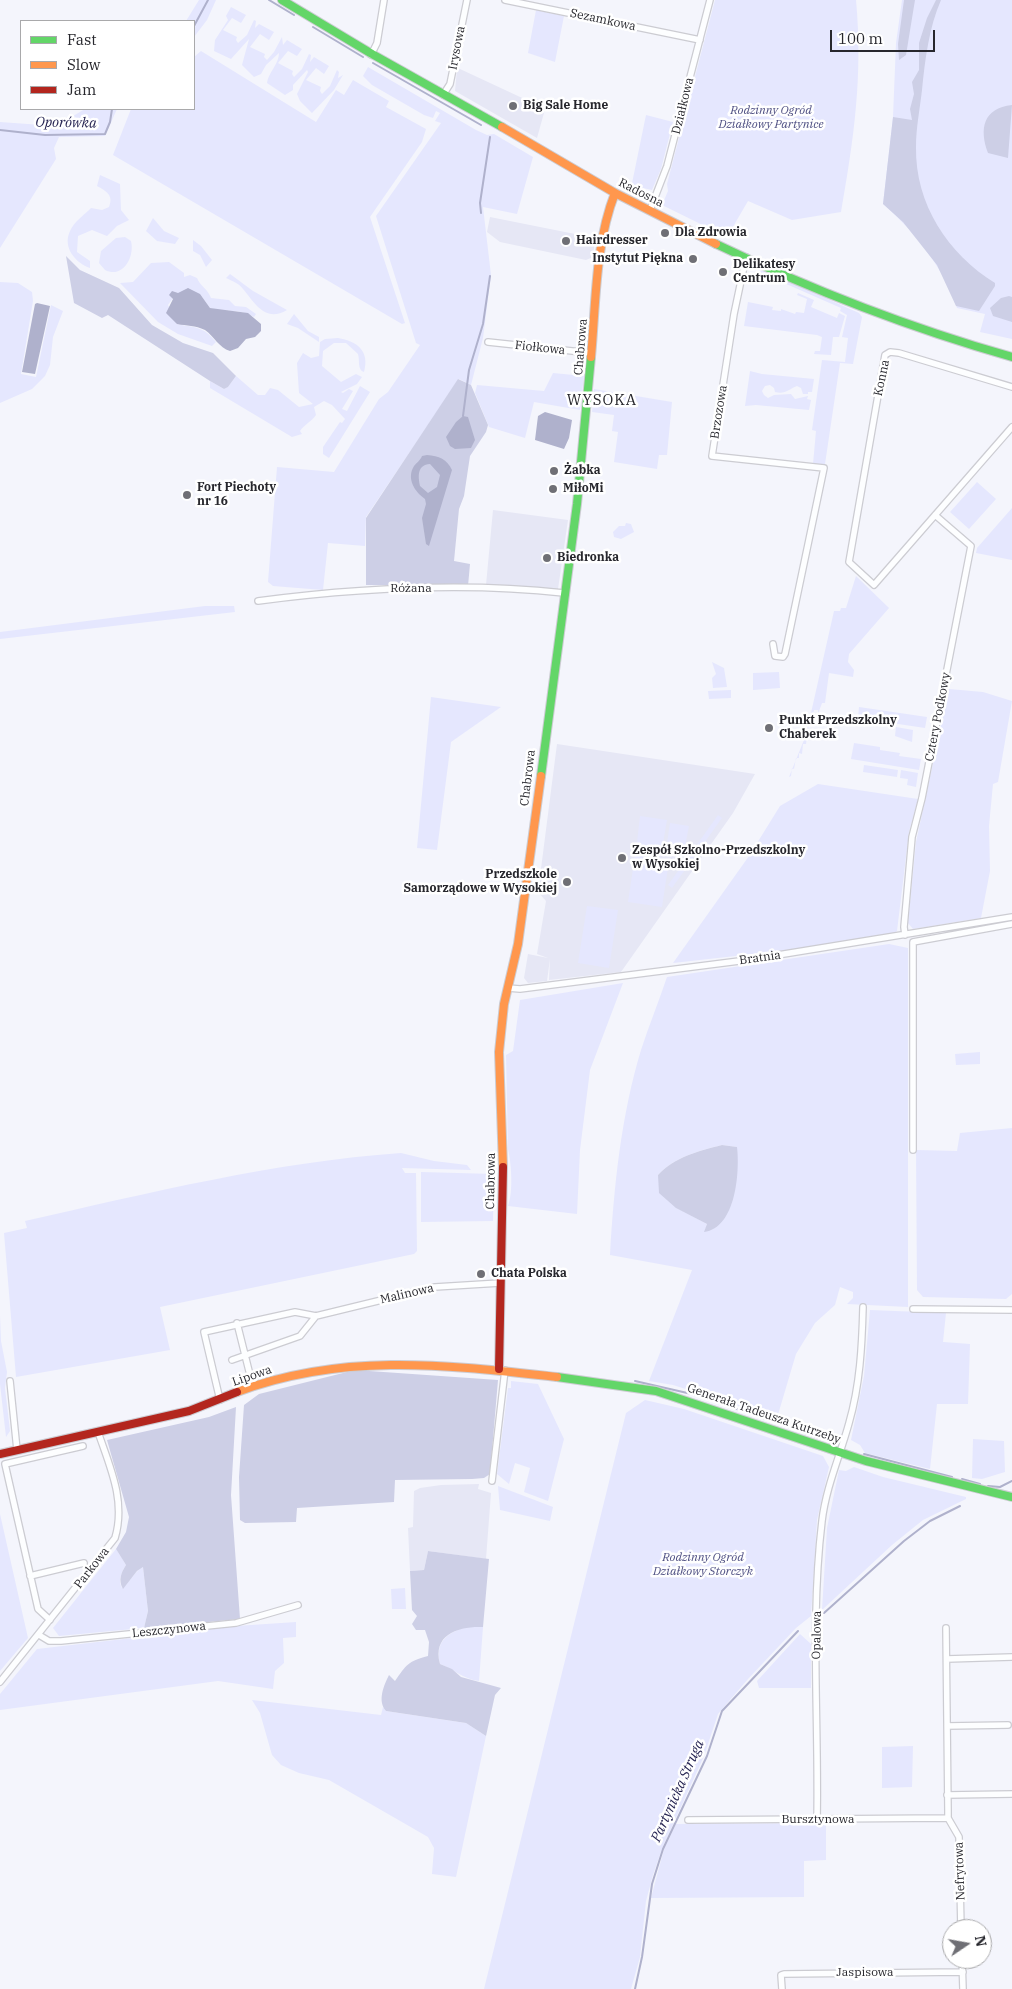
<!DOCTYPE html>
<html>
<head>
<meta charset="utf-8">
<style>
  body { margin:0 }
  #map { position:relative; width:1012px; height:1989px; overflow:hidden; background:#f4f5fc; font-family:"IBM Plex Serif",serif }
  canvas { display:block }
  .legend { position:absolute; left:20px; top:20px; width:175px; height:90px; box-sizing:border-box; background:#fff; border:1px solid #a9a9ab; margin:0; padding:6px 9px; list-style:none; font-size:15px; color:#27272d }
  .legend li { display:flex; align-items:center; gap:10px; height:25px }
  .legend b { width:25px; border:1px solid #a9a9ab }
  .north { position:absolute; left:942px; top:1919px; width:50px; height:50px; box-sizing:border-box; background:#fff; border:1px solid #a9a9ab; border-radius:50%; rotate:78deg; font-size:14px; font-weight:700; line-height:20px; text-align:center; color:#27272d }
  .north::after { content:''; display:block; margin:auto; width:18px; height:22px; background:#6f6f75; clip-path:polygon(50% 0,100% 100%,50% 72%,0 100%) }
  .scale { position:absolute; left:830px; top:30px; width:105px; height:22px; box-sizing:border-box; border:2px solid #27272d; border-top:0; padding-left:6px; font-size:15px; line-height:18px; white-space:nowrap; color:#27272d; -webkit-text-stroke:4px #fff; paint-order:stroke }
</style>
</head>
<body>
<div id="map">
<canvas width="1012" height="1989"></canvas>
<ul class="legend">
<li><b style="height:6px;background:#63d668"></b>Fast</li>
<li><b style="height:6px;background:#ff974d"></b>Slow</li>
<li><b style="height:6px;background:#b3261e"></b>Jam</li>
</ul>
<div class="north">N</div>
<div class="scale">100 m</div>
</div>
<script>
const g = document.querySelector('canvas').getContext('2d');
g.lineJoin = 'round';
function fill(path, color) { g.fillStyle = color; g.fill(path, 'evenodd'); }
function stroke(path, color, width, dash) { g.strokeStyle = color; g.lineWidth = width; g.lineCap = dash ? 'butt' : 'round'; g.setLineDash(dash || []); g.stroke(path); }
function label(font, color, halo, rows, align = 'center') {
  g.font = font + ' "IBM Plex Serif",serif'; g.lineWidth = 5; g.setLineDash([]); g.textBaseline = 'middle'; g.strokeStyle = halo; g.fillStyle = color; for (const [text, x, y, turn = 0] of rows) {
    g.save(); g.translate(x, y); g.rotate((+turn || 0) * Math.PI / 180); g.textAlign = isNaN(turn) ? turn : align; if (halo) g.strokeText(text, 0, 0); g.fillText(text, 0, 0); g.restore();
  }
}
const built = new Path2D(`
  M460 69 533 103 537 99 547 102 537 138 455 91 457 70Z
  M490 217 595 238 593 257 586 260 500 242 487 232Z
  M493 510 568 520 558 589 486 585Z
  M557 744 755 774 733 813 621 972 549 980 550 959 547 981 528 983 524 978 528 954 548 958 537 954 546 901 538 892Z
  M479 1484 478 1489 491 1493 486 1559 428 1551 424 1570 410 1571 408 1528 413 1527 414 1491 420 1488 441 1485Z`);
const green = new Path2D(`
  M199 0H216L207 20 194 37V21H186Z
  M715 0H856C863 76 854 138 841 212L792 220 748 201 727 237 662 205 668 191 667 184Z
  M902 0H1012V339L980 332 985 314 957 308C943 267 915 232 883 204L893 117 896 43Z
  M231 7 246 15 241 23 232 18 223 30 237 37 236 40 238 43 247 35 254 20 256 21 255 28 259 24 274 32 269 40 260 34 250 47 265 54 264 57 267 60 274 52 282 37 283 45 287 40 302 49 297 56 288 51 278 63 293 71 292 74 294 77 302 69 309 54 311 55 310 62 314 57 329 66 324 74 316 68 306 80 321 87 320 91 322 94 330 86 337 70 339 72 338 78 343 75 334 90 312 113 300 101 297 94 308 72 307 70 293 85V90L285 95 267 83C268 73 279 64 279 53L266 65 261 74 254 77 242 65 249 39 231 59 214 51 215 40 228 20 226 16Z
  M536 10 564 16 555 62 528 53Z
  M201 51 316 122 336 90 344 95 353 80 389 101 386 107 426 129 422 142 370 217 405 323 402 324 113 155 131 109H194V57Z
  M368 67 476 130 487 135 494 134 533 157 517 214 483 207 491 275 483 338 471 385 459 379 366 517 365 546 328 543 323 590 273 586 268 582 277 467 334 472 379 399 388 392 420 345 416 343 376 216 441 123 435 121 440 113 436 111 433 118 424 115 372 85 363 76Z
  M85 109H117L105 136 59 137 54 148 56 159 0 248V122L56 126Z
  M646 115 673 122 661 169 652 190 643 188 638 197 630 193Z
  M100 175 120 184 121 210 129 220 117 226 107 236 92 230 78 236 77 252 90 261V268C76 263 62 248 70 231 74 222 84 215 91 208L102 210 109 207C114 195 106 191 97 186Z
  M153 218 164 231 179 238 175 244 157 241 146 231Z
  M125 237 131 241C135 257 123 279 105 270L99 263 101 251 116 238Z
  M193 240 201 246 212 260 206 267 200 255 193 251Z
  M169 262 184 273V277L190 275 197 278C200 286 208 289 211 298L229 300 235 306 246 307 256 314 254 317C240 308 225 313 210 308L202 297 173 298 168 305 177 324C195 328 202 325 216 342L212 346 178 334 158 322 120 283 133 282 151 263Z
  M754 266 859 313 862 317 853 364 840 363 825 464H813L816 431 812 430 822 360 845 362 848 338 842 337 847 315 840 311 841 308 752 269Z
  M230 274 253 291 287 310C265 323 255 303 243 289 239 283 232 281 226 278Z
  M0 282 18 283 32 292 33 301 21 374 36 377 51 305 63 311 53 337 50 365 45 376 32 389 0 403Z
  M798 293 814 300 811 307 837 318 839 313 845 316 839 337H833L831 355 814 354 815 351H820L822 337 817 335 744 326 748 302 773 307 772 310 781 311V309L795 314 796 312 804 313 807 299 797 295Z
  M294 314 308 331 319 337V342L298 328 287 324Z
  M338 338C357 341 370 351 364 372 357 370 360 360 358 354L346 343H334L323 351 322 366 341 382 356 374 362 377 357 384 341 392 343 393 349 389 353 391 342 409 347 411 360 386 370 392 329 458 323 454V447L340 422 342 423 345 419 332 405 324 401 314 407 316 415C311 422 305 424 300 431L302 434 292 437 210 388V381L224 389 228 387 236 376 258 395H265L270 388 278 390 299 407 313 404 299 393 297 363 303 353 311 358 319 356 320 342 325 339Z
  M750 371 762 374 814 379 812 392H808V394H803L801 388 797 386C789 389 785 395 775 392L774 388 770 385 765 386 762 391 764 395 768 398 774 395 791 394 795 399 808 396 807 399 811 400 809 410 756 405 745 406Z
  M553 373 584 376 580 410 534 402 525 438 489 427 475 393 477 385 544 391Z
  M594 389 672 402 667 455H659L657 469 614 462 618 432 612 431 614 415 592 412Z
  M977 482 996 499 969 529 950 512Z
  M1012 508V560L976 553 977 548Z
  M626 523 631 524 634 532 621 539 614 537 613 532 619 526H625Z
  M856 576 889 608 849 654 848 662 854 670 853 677 829 673 825 703H822L818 714V710H814L811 723H809L806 744H803L802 754 799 753V758H796L794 769 792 768 791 776 789 777 806 735 834 611H840L841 608H846Z
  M205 606H234L235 612 0 639V632Z
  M712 662 724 668 727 687 713 688 712 678 716 674Z
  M779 672 780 688 753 690V673Z
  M949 689 983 692 1012 701 998 782 993 784 989 826 990 871 981 918 913 929 908 923 916 842Z
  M731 690V698L709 699 708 691Z
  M431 697 501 707 451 742 437 850 417 848Z
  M859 707 927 717 925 728 858 718Z
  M896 727 913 730 912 742 895 736Z
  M854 743 880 747V750L900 753 899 756 921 759 919 770 851 759Z
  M864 765 898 770 897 777 863 772Z
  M901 770 918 773 916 787 907 785 908 779 900 778Z
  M818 784 918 799 909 832 897 931 893 934 789 950 673 963 749 856 780 806Z
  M718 815 722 818 672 888 668 885Z
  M640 816 667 820 661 855 636 851Z
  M670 823 689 826 685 846 667 843Z
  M635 855 669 861 662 907 628 902Z
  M587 906 618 910 609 968 578 963Z
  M889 944 908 948V1307L847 1304 853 1298V1292L840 1287 835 1305 815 1323 796 1354 777 1418 673 1385 649 1381 692 1270 610 1255C614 1186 621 1116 641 1050 649 1025 659 1001 667 977ZM722 1145 737 1147 705 1231 707 1224 677 1208 658 1175C675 1157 698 1151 722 1145Z
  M623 983 590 1070 580 1150 577 1214 508 1206C513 1193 512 1167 508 1149L506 1055 513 1051 520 1000Z
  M980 1052V1064L956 1065 955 1054Z
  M1012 1128V1294L1006 1299 923 1297 917 1290 916 1150 957 1151 960 1133Z
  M401 1153 434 1161 467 1165 471 1170 402 1168 405 1173H416L417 1251 414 1254 160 1307 170 1350 16 1377 4 1233 27 1228 25 1221C149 1193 274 1162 401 1153Z
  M421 1172 494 1174 493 1221 421 1222Z
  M870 1310 946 1313 943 1342 970 1344 968 1404H937L930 1469 865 1453 860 1445 851 1440 864 1376Z
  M0 1315 1 1341 7 1372 5 1388 10 1431 6 1437 0 1384Z
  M511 1381 538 1384 564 1439 548 1501 524 1492 530 1468 515 1463 509 1484 497 1474 508 1388H511Z
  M645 1400 684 1409 823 1456 829 1467 817 1520 811 1616 796 1628 748 1679 718 1714 704 1756 662 1849 653 1875 646 1901 640 1957 631 1989H484L626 1413Z
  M973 1439 1004 1441 1005 1472 982 1479 972 1478Z
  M854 1467 883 1477 966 1497V1499L923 1520 892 1545 822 1610 827 1528 839 1470 846 1471Z
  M498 1486 553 1507 550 1521 500 1510Z
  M0 1514 28 1638 0 1671Z
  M116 1549 126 1565C121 1573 118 1580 122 1588 130 1582 134 1572 143 1567L148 1611 144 1628 59 1636 53 1628Z
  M405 1588 406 1609H392L391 1589Z
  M296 1622V1637L283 1638 284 1663 275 1671 273 1689 218 1681 0 1710V1694L37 1649 236 1626Z
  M470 1626 483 1627 479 1681C463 1679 455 1670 440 1664 434 1640 450 1631 470 1626Z
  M800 1634 811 1644V1688H759L757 1681Z
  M252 1700 381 1715 383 1707 386 1711 466 1723 486 1736 456 1877 432 1874 434 1848 428 1837 329 1780 299 1773 281 1765 272 1755 260 1713Z
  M913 1746 912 1787 882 1788V1747Z
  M826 1823V1860L804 1861V1897L651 1898 664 1849 676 1824Z`);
const forest = new Path2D(`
  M904 0H915L906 55 899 60 898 44Z
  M936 0H941C929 27 925 60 922 90 920 108 916 128 916 147 915 204 948 254 995 283V286L979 311 956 306 937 265 903 222 883 204 893 117 912 120 910 109 914 94 912 82 919 70V43L927 18Z
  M1012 105 1008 158 988 153C979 129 983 108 1012 105Z
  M66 256 80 270 119 288 152 325 183 343 213 353 236 376 228 387 224 389 210 381 108 315 102 318 74 303Z
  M1009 296 1012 297V322L993 316 990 308 1001 298Z
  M458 379 471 385 488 425 486 432 470 456 464 496 459 509 454 561 470 564 468 586 366 585V518Z
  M722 1145 737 1147C740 1172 736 1228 704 1232L707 1224 676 1208 659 1193 658 1175C675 1157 698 1151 722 1145Z
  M355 1370 498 1380 490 1474 484 1478 472 1479 395 1480 394 1502 297 1508 296 1522 245 1523 240 1520 239 1477 244 1405 259 1394Z
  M236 1407 231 1495 240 1619 144 1628 148 1611 143 1567 137 1571 123 1589C118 1580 121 1573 126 1565L116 1549 126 1532 129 1517 107 1440 209 1417Z
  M428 1551 489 1559 483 1627C459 1626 432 1634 440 1664L452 1669 461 1677 501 1688 495 1695 486 1736 466 1723 386 1711C377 1701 384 1685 389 1675L395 1681C407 1664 407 1662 428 1656L429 1642 425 1630H416L412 1624 417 1616 412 1610 410 1571 424 1570Z`);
const water = new Path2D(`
  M188 288 200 294 210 308 248 313 261 324V331L255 337 246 339 238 348 230 351C219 348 214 336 205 330 195 325 187 326 177 324L166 313 173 299 169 295 172 291 178 293Z
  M37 303 50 306 35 374 22 372 35 304Z
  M545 412 572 420 569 438 564 449 535 440 538 416Z
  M463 416 468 417 475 440 471 448 455 449 450 446 446 437 456 422Z
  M427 455C439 456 447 459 452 470L429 546 426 544 422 518 426 504 425 499C415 492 406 479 414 466 417 462 420 461 422 456ZM430 464 440 475 437 487 428 493 420 486C418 476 417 465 430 464Z`);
const stream = new Path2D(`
  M269 0 294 15
  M194 26 208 0
  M313 27 363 57
  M373 63 481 125
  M0 130 45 135 105 134 110 122 112 109
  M481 213 480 203 490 137
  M463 416 469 370 483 324 490 276
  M635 1381 696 1395 772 1421
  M784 1425 819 1438
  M864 1454 952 1477
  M962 1479 980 1484
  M988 1486 1000 1487 1012 1481
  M824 1613 904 1541 930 1521 960 1506
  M635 1989 642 1957 652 1884 663 1849 707 1756 722 1711 798 1631`);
const street = new Path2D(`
  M505 0 700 40
  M371 55 377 43 384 0
  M443 95 450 84 467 0
  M650 210 667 166 710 0
  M746 257 734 314 712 456 824 468 785 654 783 657 775 656 773 644
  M488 342 591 353
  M1012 387 899 353 890 352 885 355 849 562 874 585 1012 427
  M258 601C358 588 463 582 564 593
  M905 935 904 927 912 837 922 798 971 546 935 515
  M508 988 520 989 747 960 1012 917
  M913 1150V942L1012 924
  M913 1309 1012 1310
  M237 1323 253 1387
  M232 1360 300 1336 316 1316
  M10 1381 17 1450
  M220 1400 204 1332 295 1312 316 1316 435 1287 500 1283
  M492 1481 505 1370
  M30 1576 84 1563
  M50 1620 38 1609 5 1464 83 1446
  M946 1628 948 1811V1818L959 1837 961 1929
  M39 1635 49 1641H61L236 1623 298 1605
  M947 1659 1012 1657
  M0 1682 115 1538C126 1501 110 1467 98 1432
  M947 1726 1008 1725
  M947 1795 1012 1794
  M688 1820 948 1818
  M817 1820C819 1721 810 1620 822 1521 826 1487 840 1456 849 1423 860 1385 862 1346 863 1307
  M962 1959 963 1989
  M782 1989 781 1975 784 1974 963 1972`);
const fast = new Path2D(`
  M282 0 372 54 502 127
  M716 244C812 290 910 328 1012 357
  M541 776 577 504 591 357
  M557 1377 656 1391 866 1461 1012 1497`);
const slow = new Path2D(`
  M502 127 615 193 716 244
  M591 357C596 303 595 244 615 193
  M503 1167 499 1052 504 1004 518 944 541 776
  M237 1392C344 1352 447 1365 557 1377`);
const jam = new Path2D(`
  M499 1369 503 1167
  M0 1454 189 1411 237 1392`);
const markers = [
  [513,106,5,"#6f6f75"],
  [665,233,5,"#6f6f75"],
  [566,241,5,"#6f6f75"],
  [693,259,5,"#6f6f75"],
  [723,272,5,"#6f6f75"],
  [554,471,5,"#6f6f75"],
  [553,489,5,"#6f6f75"],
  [187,495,5,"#6f6f75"],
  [547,558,5,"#6f6f75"],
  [769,728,5,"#6f6f75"],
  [622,858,5,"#6f6f75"],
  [567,882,5,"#6f6f75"],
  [481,1274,5,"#6f6f75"]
];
const streetNames = [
  ["Sezamkowa",603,20,12],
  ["Irysowa",457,48,-79],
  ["Działkowa",683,106,-76],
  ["Radosna",641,193,27],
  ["Chabrowa",581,347,-85],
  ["Fiołkowa",540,348,6],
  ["Konna",882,378,-78],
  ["Brzozowa",719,412,-81],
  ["Różana",411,589],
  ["Cztery Podkowy",938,717,-79],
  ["Chabrowa",528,778,-83],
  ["Bratnia",760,958,-8],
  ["Chabrowa",491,1181,-89],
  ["Malinowa",407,1294,-13],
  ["Lipowa",252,1376,-19],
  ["Generała Tadeusza Kutrzeby",764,1414,19],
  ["Parkowa",92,1568,-52],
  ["Leszczynowa",169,1630,-6],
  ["Opalowa",817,1635,-89],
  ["Bursztynowa",818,1820],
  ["Nefrytowa",960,1871,-92],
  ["Jaspisowa",865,1973]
];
const poiNames = [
  ["Big Sale Home",523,106],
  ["Dla Zdrowia",675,233],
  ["Hairdresser",576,241],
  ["Instytut Piękna",683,259,"right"],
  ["Delikatesy",733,265],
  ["Centrum",733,279],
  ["Żabka",564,471],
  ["Fort Piechoty",197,488],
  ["nr 16",197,502],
  ["MiłoMi",563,489],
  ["Biedronka",557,558],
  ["Punkt Przedszkolny",779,721],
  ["Chaberek",779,735],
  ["Zespół Szkolno-Przedszkolny",632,851],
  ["w Wysokiej",632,865],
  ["Przedszkole",557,875,"right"],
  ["Samorządowe w Wysokiej",557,889,"right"],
  ["Chata Polska",491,1274]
];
const parkNames = [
  ["Rodzinny Ogród",771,111],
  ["Działkowy Partynice",771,125],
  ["Rodzinny Ogród",703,1558],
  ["Działkowy Storczyk",703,1572]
];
const waterNames = [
  ["Oporówka",66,123,1],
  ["Partynicka Struga",678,1791,-66]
];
const quarterNames = [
  ["WYSOKA",602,401]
];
fill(built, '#e6e7f5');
fill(green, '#e5e7fe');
fill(forest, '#cdcfe6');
fill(water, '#afb1cc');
stroke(stream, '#afb1cc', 2);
stroke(street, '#ccccd2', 8);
stroke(fast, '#ccccd2', 10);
stroke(slow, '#ccccd2', 10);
stroke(jam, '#ccccd2', 10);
stroke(street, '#fdfeff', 5.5);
stroke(fast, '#63d668', 8);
stroke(slow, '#ff974d', 8);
stroke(jam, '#b3261e', 8);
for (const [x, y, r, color] of markers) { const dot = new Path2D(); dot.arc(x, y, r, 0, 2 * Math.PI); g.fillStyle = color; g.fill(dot); stroke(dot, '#fff', 2); }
label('12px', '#27272d', '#fff', streetNames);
label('bold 12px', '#27272d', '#fff', poiNames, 'left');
label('italic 12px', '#4f5083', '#fff', parkNames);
label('italic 14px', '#252351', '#fff', waterNames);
g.letterSpacing = '1px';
label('15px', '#27272d', '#fff', quarterNames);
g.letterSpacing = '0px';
</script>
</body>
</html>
